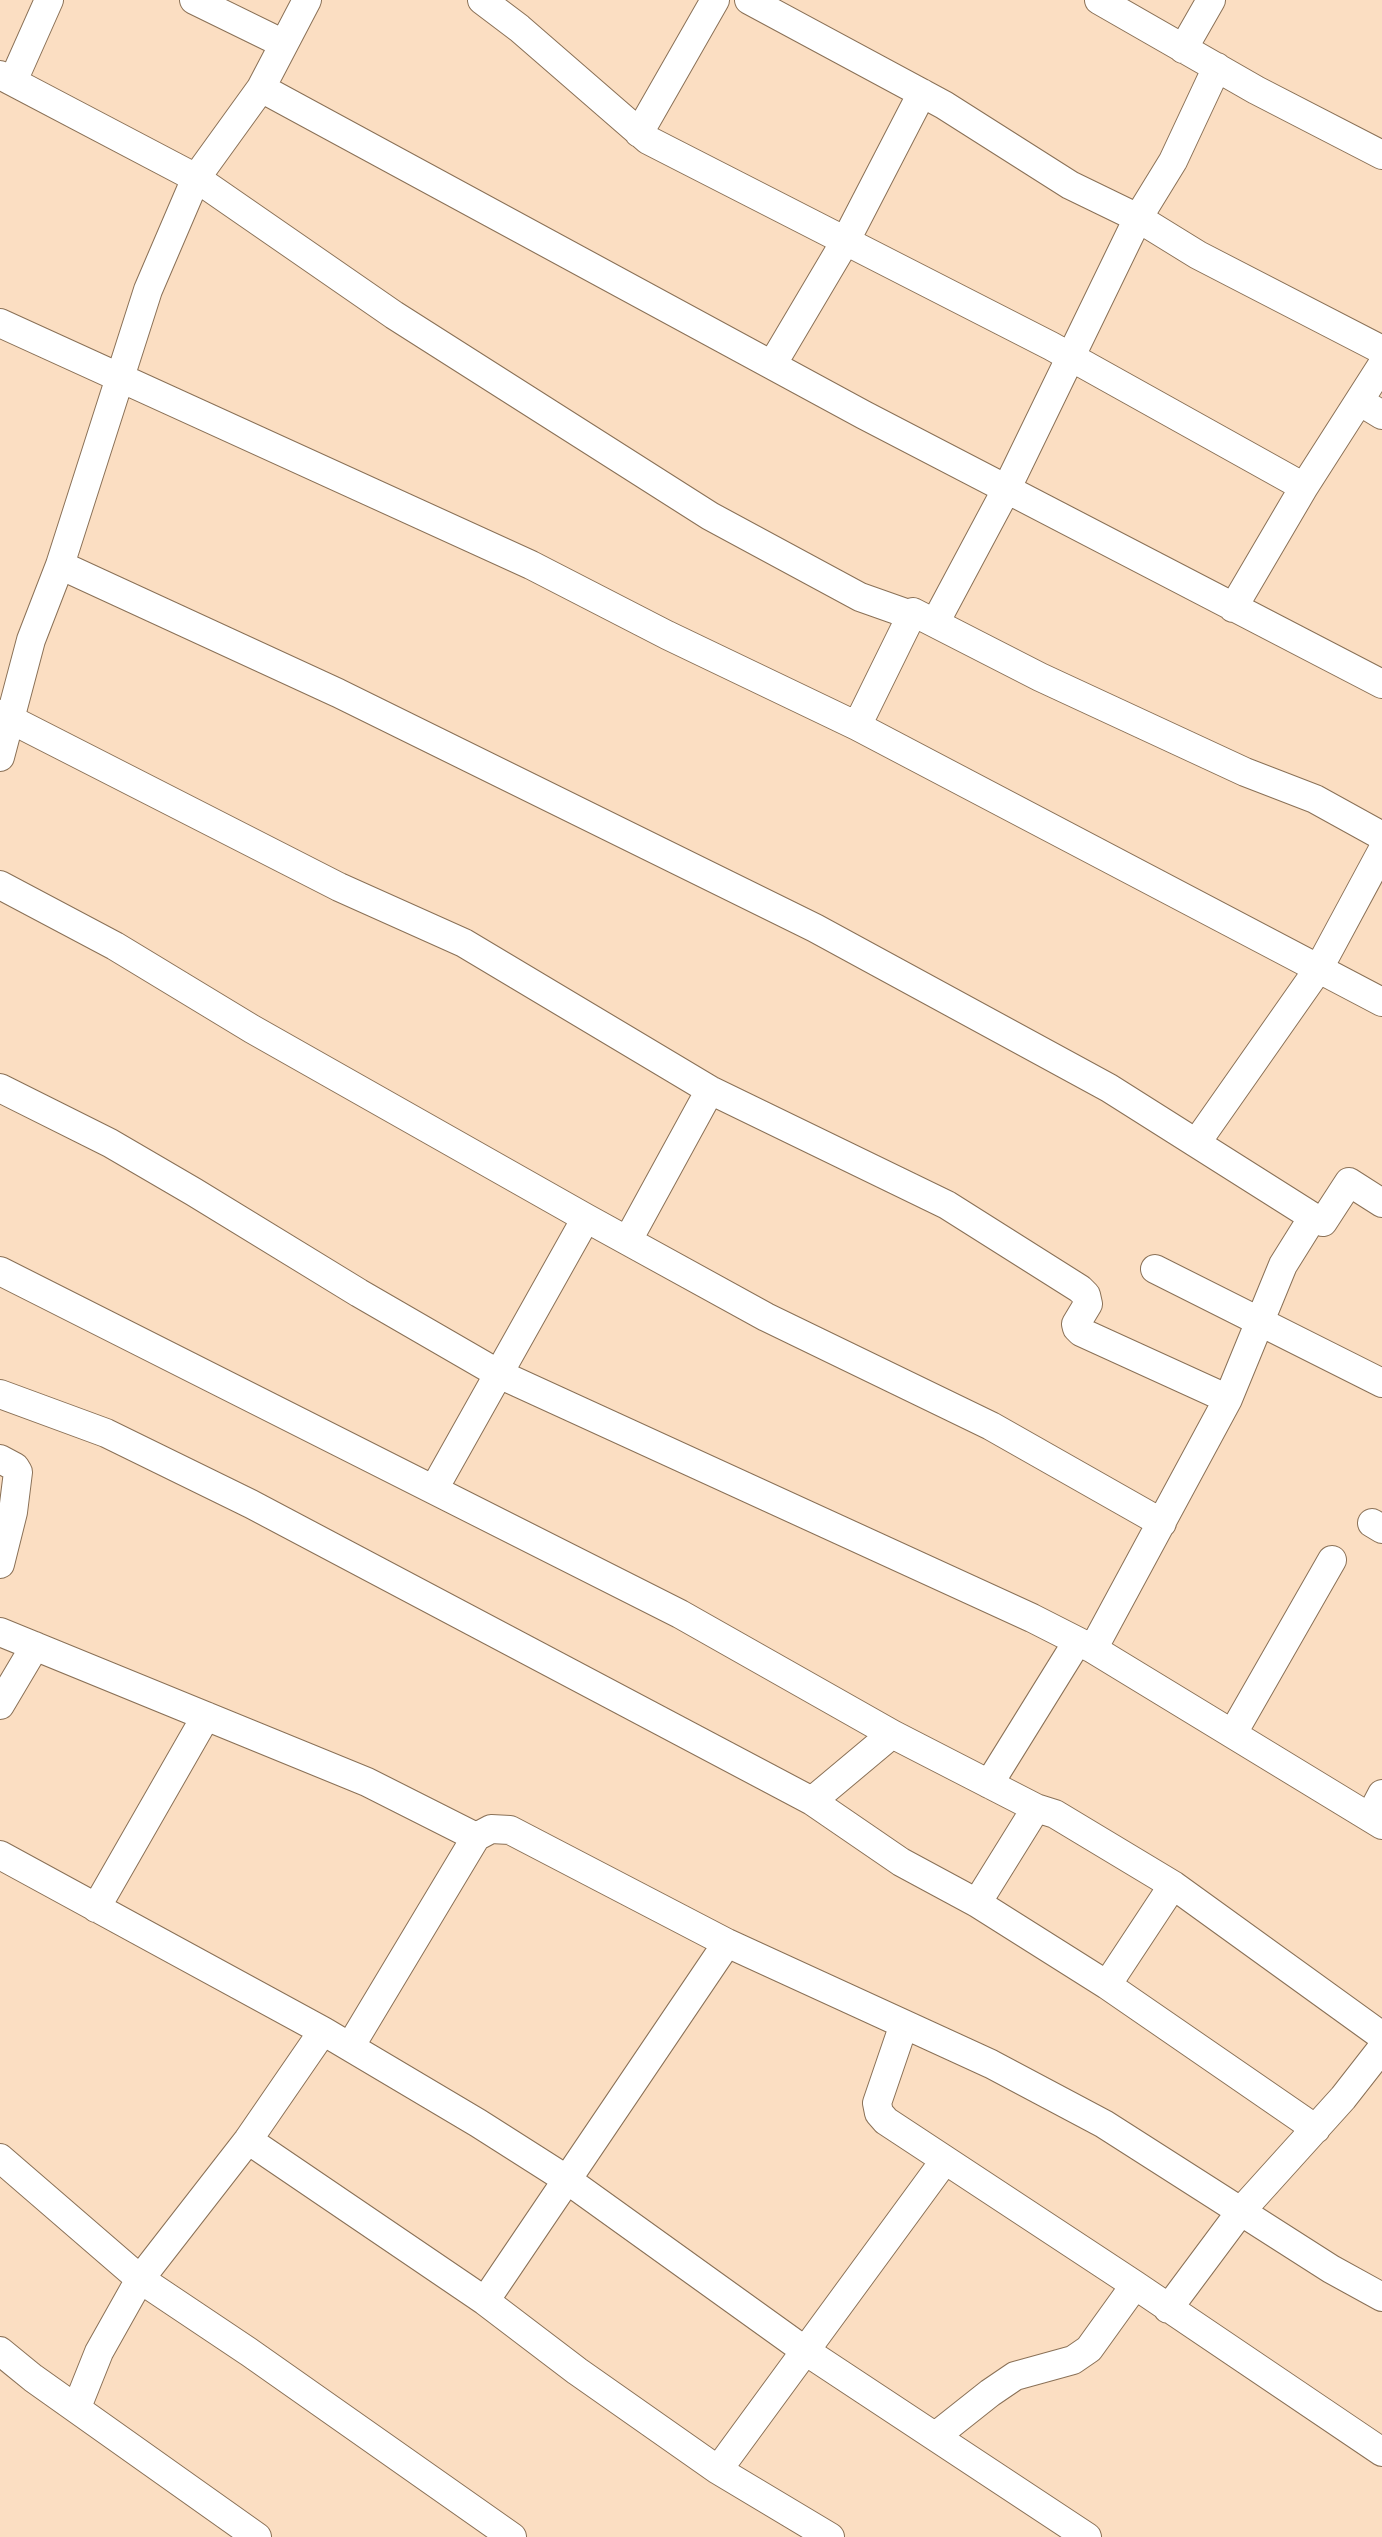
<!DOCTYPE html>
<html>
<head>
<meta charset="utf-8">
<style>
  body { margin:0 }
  canvas { display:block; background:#fbdec2 }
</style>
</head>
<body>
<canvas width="1382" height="2537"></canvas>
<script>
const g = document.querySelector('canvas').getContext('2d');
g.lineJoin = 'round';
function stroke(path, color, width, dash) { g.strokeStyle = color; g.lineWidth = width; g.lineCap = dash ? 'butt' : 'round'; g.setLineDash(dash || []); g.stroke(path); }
const minor = new Path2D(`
  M194 0 284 44
  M482 0 519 28 648 140 1051 346 1304 487 1233 608
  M749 0 944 105 1070 185 1138 218 1198 255 1382 350
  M1099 0 1256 90 1382 155
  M1183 49 1211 0
  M0 75 196 178 394 315 710 516 860 597 911 615
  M13 81 49 0
  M261 88 864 415 1382 684
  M639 133 715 0
  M0 323 531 565 667 635 857 726 1382 1002
  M772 365 846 240 922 93
  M1359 401 1382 415
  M1304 487 1382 365
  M60 565 338 693 815 928 1109 1088 1313 1217
  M935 623 1006 490 1138 218 1173 161 1217 67
  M0 714 339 887 464 943 710 1090 947 1205 1080 1289 1086 1295 1088 1304 1076 1324 1077 1328 1081 1332 1228 1399
  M857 726 913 612 1040 677 1245 772 1315 799 1382 836
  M0 757 31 640 60 565 148 290 196 178 261 88 307 0
  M0 885 115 946 252 1029 586 1218 766 1317 991 1426 1162 1523
  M0 1088 110 1143 194 1192 359 1293 499 1374 1032 1618 1093 1649 1382 1825
  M1197 1142 1319 968 1382 851
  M628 1240 710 1090
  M1155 1269 1382 1383
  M0 1271 680 1614 892 1734
  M0 1394 106 1433 251 1504 812 1801 892 1734 1036 1808 1055 1814 1173 1885 1382 2036
  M0 1459 15 1467 18 1472 13 1512 0 1564
  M434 1489 586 1218
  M1372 1523 1382 1529
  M0 1632 367 1782 476 1837 491 1829 510 1830 727 1943 991 2064 1104 2124 1331 2269 1382 2297
  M1093 1649 1228 1399 1283 1265 1313 1217 1323 1222 1349 1182 1382 1203
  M0 1705 35 1646
  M1233 1733 1332 1560
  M989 1784 1077 1642
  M812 1801 901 1862 977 1903 1107 1985 1173 1885
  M1370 1817 1382 1794
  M0 1855 323 2031 478 2123 566 2179 804 2350 1087 2537
  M977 1903 1036 1808
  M96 1908 206 1716
  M1107 1985 1316 2129
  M904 2024 877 2103 879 2113 886 2121 1135 2285 1382 2452
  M350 2047 476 1837
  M248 2140 485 2301 577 2371 718 2470 830 2537
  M0 2158 140 2279 249 2352 512 2537
  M485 2301 727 1943
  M1168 2309 1241 2211 1343 2098 1382 2048
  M0 2351 33 2378 257 2537
  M77 2407 99 2352 140 2279 248 2140 323 2031
  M937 2435 990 2393 1015 2376 1073 2360 1089 2349 1135 2285
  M718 2470 945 2160`);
stroke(minor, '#8a7157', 30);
stroke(minor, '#fff', 28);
</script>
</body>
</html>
